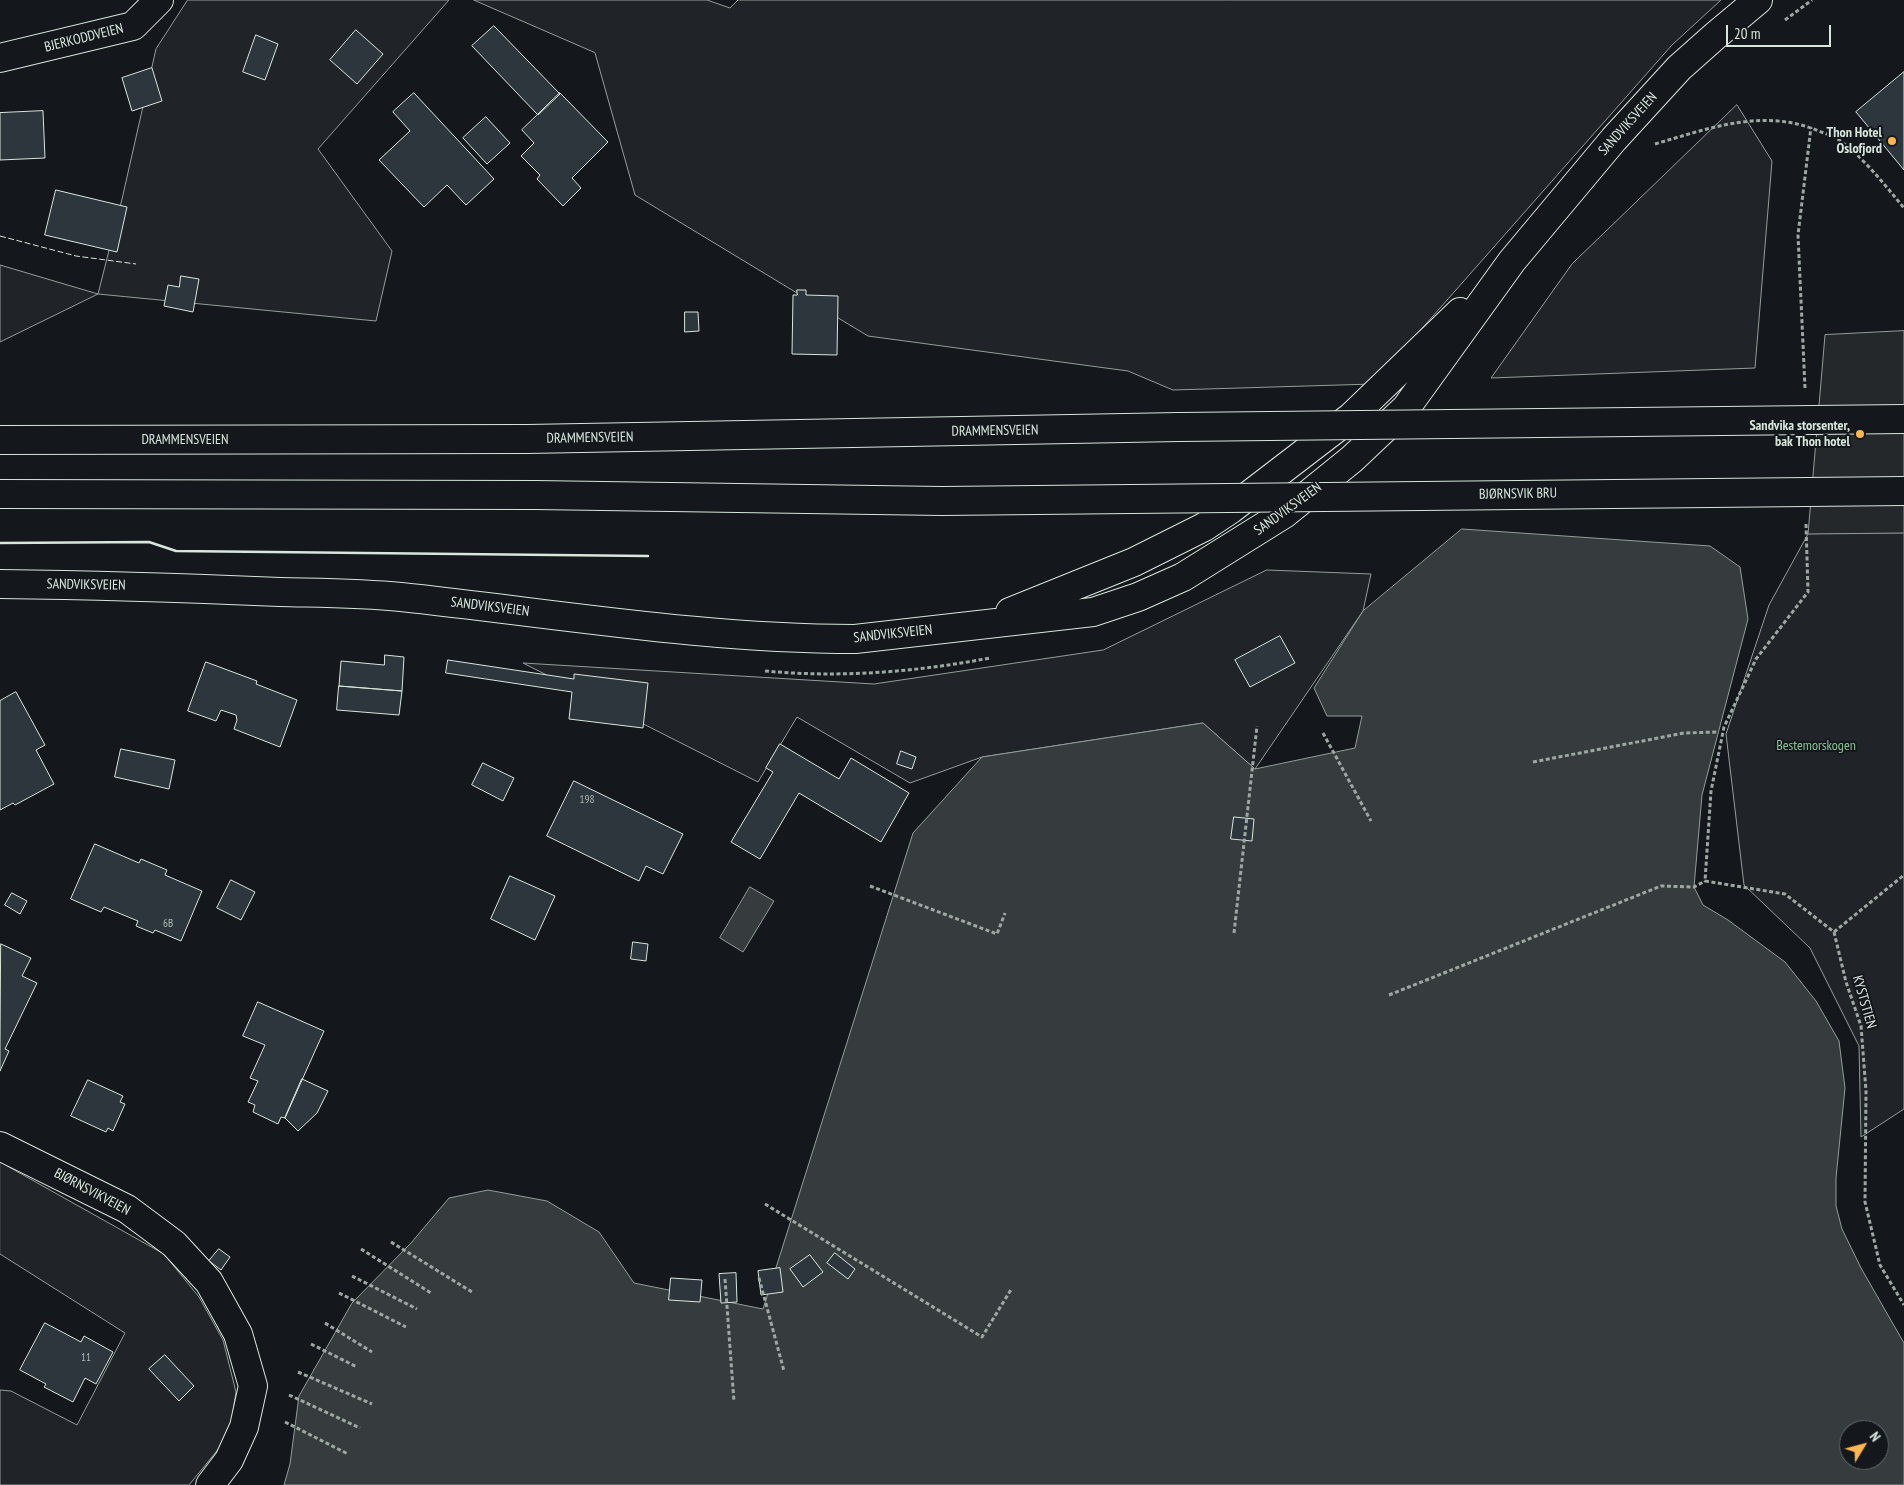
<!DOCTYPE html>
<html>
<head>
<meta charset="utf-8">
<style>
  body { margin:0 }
  #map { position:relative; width:1904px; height:1485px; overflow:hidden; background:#14181c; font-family:"PT Sans Narrow",sans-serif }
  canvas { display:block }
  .north { position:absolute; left:1839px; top:1420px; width:50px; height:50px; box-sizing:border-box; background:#14181c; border:1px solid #626a69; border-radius:50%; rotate:53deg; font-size:14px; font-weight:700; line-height:20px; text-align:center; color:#d8e6dc }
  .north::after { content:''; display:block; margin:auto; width:18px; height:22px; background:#ffb74d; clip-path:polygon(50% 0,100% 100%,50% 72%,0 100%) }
  .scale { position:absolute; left:1726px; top:25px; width:105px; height:22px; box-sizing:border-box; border:2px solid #d8e6dc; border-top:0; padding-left:6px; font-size:15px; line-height:18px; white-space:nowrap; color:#d8e6dc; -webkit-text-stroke:4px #14181c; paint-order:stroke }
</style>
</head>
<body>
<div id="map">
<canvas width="1904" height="1485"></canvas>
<div class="north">N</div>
<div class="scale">20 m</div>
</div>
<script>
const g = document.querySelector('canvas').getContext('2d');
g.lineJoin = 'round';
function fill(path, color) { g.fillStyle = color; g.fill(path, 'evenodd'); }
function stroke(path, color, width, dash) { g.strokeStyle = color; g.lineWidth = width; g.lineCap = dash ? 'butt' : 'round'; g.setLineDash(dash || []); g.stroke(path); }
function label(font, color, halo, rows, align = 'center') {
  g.font = font + ' "PT Sans Narrow",sans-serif'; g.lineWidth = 4; g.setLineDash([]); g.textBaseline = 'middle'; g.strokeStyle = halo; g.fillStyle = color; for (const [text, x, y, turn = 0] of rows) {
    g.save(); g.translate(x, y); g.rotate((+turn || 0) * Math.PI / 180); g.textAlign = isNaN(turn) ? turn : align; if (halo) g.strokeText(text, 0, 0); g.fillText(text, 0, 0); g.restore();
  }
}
const green = new Path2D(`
  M188 0H449L318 149 392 251 376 321 98 294 0 342V265L98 294 122 199 156 49Z
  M474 0H707L730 8 738 0H1721L1672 45 1373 384 1173 390 1128 371 868 336 635 195 595 53Z
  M1737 105 1772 161 1755 368 1491 378 1572 264Z
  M1904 533V1109L1861 1137 1859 1046 1810 948 1744 885 1726 734 1769 605 1808 534Z
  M1267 570 1371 574 1363 611 1255 769 1203 723 982 757 910 783 797 717 758 782 523 663 874 684 1103 650Z
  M0 1162 164 1254 199 1297 223 1340 236 1392 229 1436 189 1485H0V1390L11 1391 77 1425 125 1333 0 1254Z`);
const parking = new Path2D(`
  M1904 331V533L1808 534 1825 335Z`);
const water = new Path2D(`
  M1462 529 1710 546 1740 567 1748 619 1702 795 1694 887 1703 905 1728 920 1785 962 1816 1001 1839 1041 1845 1088 1836 1178V1206L1842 1229 1861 1268 1904 1343V1485H284L290 1464 299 1396 352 1303 411 1243 449 1198 488 1190 547 1201 599 1232 634 1283 763 1309 913 833 982 757 1203 723 1255 769 1355 748 1362 716H1327L1314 688 1363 611ZM1849 1430H1879V1460H1849Z
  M750 887 774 901 743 952 720 938Z`);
const building = new Path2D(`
  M494 26 560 94 538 115 472 46Z
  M356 30 383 54 357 84 330 60Z
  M256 35 278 44 265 80 243 72Z
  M152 68 162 101 132 111 122 78Z
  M1904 72V170L1856 112Z
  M414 93 494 179 466 205 447 185 424 207 379 160 410 131 393 112Z
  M560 93 608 142 572 178 581 188 563 206 537 179 540 175 521 156 534 143 522 130Z
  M43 111 45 158 0 160V113Z
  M486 117 510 143 487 164 463 138Z
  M56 190 127 207 117 252 45 235Z
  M181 276 199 279 193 312 164 306 168 285 179 287Z
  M797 290H806V295L838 296 837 355 792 354 793 295H797Z
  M685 312H698L699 331 685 332Z
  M1280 636 1295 663 1250 687 1235 660Z
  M385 655 404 657 402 691 339 686 341 661 384 665Z
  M448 660 574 679V674L648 683 643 728 569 719 572 692 446 673Z
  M206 662 257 681 256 684 297 700 280 747 234 729 237 720 236 715 221 710 216 721 188 711Z
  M339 686 402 691 399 715 337 710Z
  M16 692 45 745 36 750 54 784 15 805 13 803 0 810V701Z
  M780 744 839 779 851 758 909 793 881 842 799 793 760 859 731 842 773 772 766 768Z
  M121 749 175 760 169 789 115 777Z
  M901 751 916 757 912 769 897 764Z
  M483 763 514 778 503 801 472 785Z
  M574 781 683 834 663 874 646 866 639 881 547 836Z
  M1234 817 1254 819 1252 841 1231 839Z
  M95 844 139 863 141 859 167 870 165 875 202 891 181 941 155 930 153 933 136 926 138 921 104 907 101 912 71 899Z
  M510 876 555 896 535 940 491 919Z
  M231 880 255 892 241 920 217 908Z
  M12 893 27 901 20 914 5 905Z
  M633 942 648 944 646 961 631 959Z
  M1 944 31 958 22 976 37 983 5 1049 9 1051 0 1071Z
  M258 1002 324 1031 285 1118 281 1117 278 1124 253 1112 255 1105 248 1102 258 1081 250 1078 265 1045 243 1036Z
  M302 1079 328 1091 317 1113 298 1131 285 1118Z
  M88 1080 123 1096 120 1102 125 1104 113 1131 108 1128 106 1132 71 1116Z
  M219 1249 230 1257 221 1270 209 1261Z
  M835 1253 855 1269 848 1279 827 1263Z
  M810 1255 823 1272 803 1287 790 1269Z
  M780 1268 783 1292 761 1295 758 1271Z
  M736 1273 737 1302 721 1303 719 1274Z
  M671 1278 702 1280 700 1302 669 1300Z
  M45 1323 81 1342 84 1336 113 1352 96 1384 85 1378 73 1402 44 1387 46 1384 20 1370Z
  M165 1355 194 1386 179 1401 149 1369Z`);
const path = new Path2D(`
  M1785 20 1812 0
  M1655 144C1710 128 1765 107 1821 132 1827 134 1834 136 1839 140 1864 158 1884 184 1904 208
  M1805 388 1798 235 1811 127
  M1806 524 1808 592 1756 659 1724 727 1711 791 1705 881 1785 894 1834 932 1846 982 1861 1026 1866 1091 1865 1202 1880 1265 1904 1305
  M765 671C841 678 916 672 990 658
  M1323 733 1371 821
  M1533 762 1684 733 1718 732
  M870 886 997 934 1005 913
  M1834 932 1904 875
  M1234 933 1257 726
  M1389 995 1661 886 1694 887 1705 881
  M765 1204 982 1337 1012 1288
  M391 1242 472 1292
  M361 1249 431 1293
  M352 1276 417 1309
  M759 1278 784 1371
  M725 1279 734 1402
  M339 1293 406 1327
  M325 1323 372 1352
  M311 1344 357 1367
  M298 1372 372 1404
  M289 1395 360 1428
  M285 1422 348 1454`);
const street = new Path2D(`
  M0 58 133 26 159 0
  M0 1146 127 1209 174 1244 209 1282 238 1334 253 1386 244 1427 229 1460 210 1485`);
const secondary = new Path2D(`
  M0 584C93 585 187 588 280 592 320 593 361 593 401 597 552 613 703 639 855 639L1093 612 1138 597 1183 577 1284 514 1352 459 1406 408 1512 261 1614 139 1679 68 1715 36 1758 0
  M1010 612 1134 562 1204 527 1231 509 1351 417 1460 312`);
const highway = new Path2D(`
  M0 440 527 439 1179 427
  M0 494 535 495 942 501 1131 499`);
const highwayBridge = new Path2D(`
  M1179 427 1904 419
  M1131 499 1904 491`);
const fence = new Path2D(`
  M0 236 76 256 136 264`);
const wall = new Path2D(`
  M0 543 149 542 176 551 648 556`);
const markers = [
  [1892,141,5,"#ffb74d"],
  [1860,434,5,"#ffb74d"]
];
const numberNames = [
  ["198",587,800],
  ["6B",168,924],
  ["11",86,1358]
];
const streetNames = [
  ["BJERKODDVEIEN",84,38,-14],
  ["SANDVIKSVEIEN",1628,124,-48],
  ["DRAMMENSVEIEN",995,431,-1],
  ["DRAMMENSVEIEN",590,438,-1],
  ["DRAMMENSVEIEN",185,440],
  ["BJØRNSVIK BRU",1518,494,-1],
  ["SANDVIKSVEIEN",1288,509,-36],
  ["SANDVIKSVEIEN",86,585,1],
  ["SANDVIKSVEIEN",490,607,7],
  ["SANDVIKSVEIEN",893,634,-6],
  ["KYSTSTIEN",1864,1002,74],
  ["BJØRNSVIKVEIEN",92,1192,28]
];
const poiNames = [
  ["Thon Hotel",1882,133],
  ["Oslofjord",1882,149],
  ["Sandvika storsenter,",1850,426],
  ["bak Thon hotel",1850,442]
];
const parkNames = [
  ["Bestemorskogen",1816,746]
];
fill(green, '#202428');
stroke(green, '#939e99', 1);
fill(parking, '#24282b');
stroke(parking, '#939e99', 1);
fill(water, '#363b3e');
stroke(water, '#939e99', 1);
fill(building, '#2c363c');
stroke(building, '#d8e6dc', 1);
stroke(street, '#d8e6dc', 30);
stroke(secondary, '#d8e6dc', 30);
stroke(highway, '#d8e6dc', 30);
stroke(path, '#9da8a2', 3, [4, 2.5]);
stroke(street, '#14181c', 28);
stroke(secondary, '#14181c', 28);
stroke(highway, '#14181c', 28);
stroke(highwayBridge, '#d8e6dc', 30, []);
stroke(highwayBridge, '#14181c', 28);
stroke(fence, '#d8e6dc', 1, [6, 2.5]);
stroke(wall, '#d8e6dc', 2.5);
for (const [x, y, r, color] of markers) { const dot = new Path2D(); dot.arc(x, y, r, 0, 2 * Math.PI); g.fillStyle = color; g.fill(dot); stroke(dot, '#14181c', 2); }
label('11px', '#adbab4', null, numberNames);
label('14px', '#d8e6dc', '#14181c', streetNames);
label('bold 14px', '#d8e6dc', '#14181c', poiNames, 'right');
label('14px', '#8ac095', '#14181c', parkNames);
</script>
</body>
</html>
